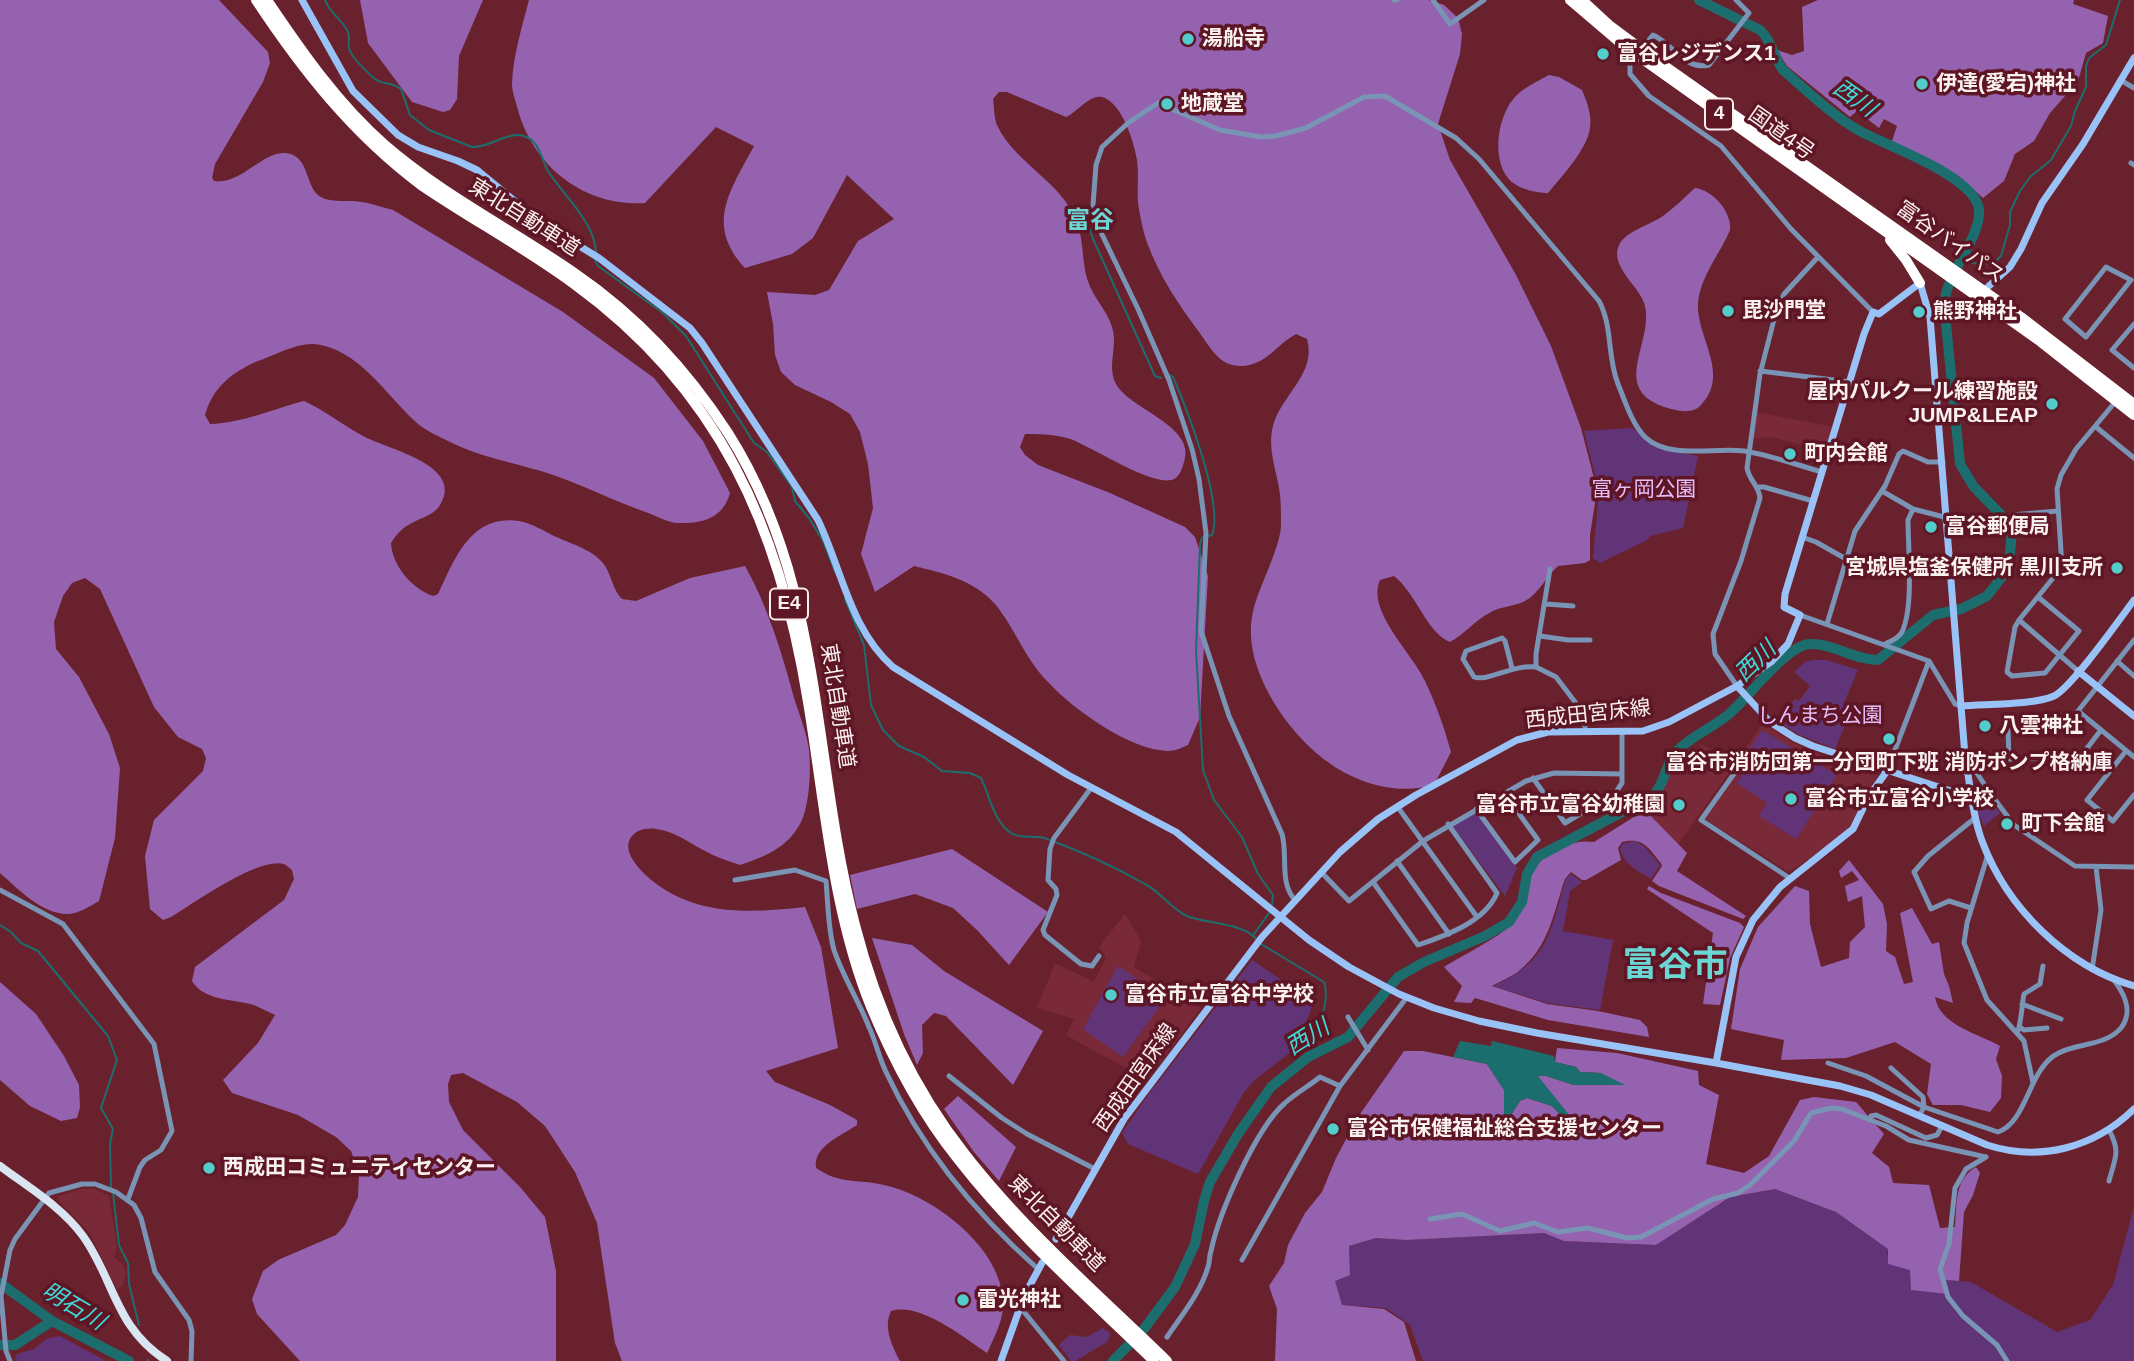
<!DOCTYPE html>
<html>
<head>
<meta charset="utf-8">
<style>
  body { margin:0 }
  canvas { display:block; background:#6a212e }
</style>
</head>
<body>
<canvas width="2134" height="1361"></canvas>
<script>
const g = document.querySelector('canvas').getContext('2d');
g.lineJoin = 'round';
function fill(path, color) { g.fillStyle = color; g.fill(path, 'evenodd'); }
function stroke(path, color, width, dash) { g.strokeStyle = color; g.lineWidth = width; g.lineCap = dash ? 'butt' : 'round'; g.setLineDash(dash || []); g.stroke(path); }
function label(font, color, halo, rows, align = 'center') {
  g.font = font + ' Arial,"Noto Sans JP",sans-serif'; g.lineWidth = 7; g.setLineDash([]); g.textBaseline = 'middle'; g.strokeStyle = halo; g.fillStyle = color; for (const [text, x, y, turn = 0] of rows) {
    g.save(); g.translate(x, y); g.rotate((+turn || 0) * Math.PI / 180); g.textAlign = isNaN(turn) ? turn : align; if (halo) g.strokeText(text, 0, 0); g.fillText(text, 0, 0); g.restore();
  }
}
const built = new Path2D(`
  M1756 412 1834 427 1826 451 1772 437 1753 439Z
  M1763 723 1793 743 1826 757 1876 772 1877 777 1865 795 1850 827 1833 842 1789 872 1705 819 1744 764 1738 759Z
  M1702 744 1733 767 1678 844 1645 810 1662 793 1669 776 1677 766Z
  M1125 914 1141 941 1134 967 1201 1008 1147 1080 1066 1035 1074 1019 1037 1008 1055 963 1094 982 1106 957 1099 947Z
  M81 1189H95L109 1196 117 1247 114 1257 123 1265 126 1271 123 1285 117 1289 90 1233 58 1200 59 1196Z`);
const green = new Path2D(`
  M1632 428 1660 449 1698 456 1683 528 1650 536 1647 540 1600 563 1593 558 1599 491 1584 431Z
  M1813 660H1827L1858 670 1843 705 1852 709 1835 749 1800 735 1778 722 1795 699 1799 701 1810 686 1794 672 1805 662Z
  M1762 730 1837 775 1796 839 1759 816 1767 803 1737 783 1750 763 1743 758Z
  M1985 798 1991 801 2000 813 1984 826 1976 808 1979 799Z
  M1476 811 1517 868 1505 896 1453 827V824Z
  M1634 841 1644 846 1660 865 1651 879C1637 870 1625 866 1620 849L1622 844Z
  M1571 874 1582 882 1570 891 1563 931 1613 940 1600 1010 1547 1003 1493 986C1550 960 1549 934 1566 879Z
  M1252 960 1314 1002 1296 1048 1256 1079 1244 1092 1198 1174 1128 1144 1122 1133 1148 1095Z
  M1118 966 1166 998 1123 1057 1083 1029Z
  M1775 1189 1836 1212 1888 1249 1887 1255 1910 1270 1944 1280 1971 1282 2057 1332 2090 1320 2113 1285 2134 1207V1361H1423L1410 1325 1386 1308 1342 1305 1334 1281 1350 1275 1349 1246 1376 1238 1406 1240 1544 1233 1564 1241 1656 1245 1730 1197Z
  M1103 1328 1111 1334 1107 1342 1075 1361H1071L1059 1345 1070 1335 1087 1337Z
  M60 1336 106 1361H17L15 1359 17 1354 34 1349 46 1339Z`);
const forest = new Path2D(`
  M0 0H219L268 52 270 63 263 82 215 164 212 178 214 181C240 185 260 154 283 153 307 153 305 178 315 192 325 205 347 199 361 202 372 203 383 208 393 210L563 312 654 378 703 441 730 493C723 519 701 524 676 523 668 522 658 517 651 514 622 504 595 491 567 480 527 464 484 460 446 440 438 436 429 432 422 427 389 401 362 349 314 344 296 343 275 355 258 361 232 372 213 387 205 415L210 424C243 423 273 409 304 401 326 411 344 426 365 437 387 449 469 466 438 508 431 516 418 519 410 524 402 528 396 535 391 543 392 565 412 589 433 596L438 594C455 558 471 514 519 521 531 523 544 531 554 536 569 543 591 549 602 562 612 573 611 588 622 599L636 601 690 578 745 566C768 607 782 653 794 698 799 713 805 729 808 744 812 763 810 807 800 824 787 848 764 857 740 865 728 861 716 857 705 851 689 843 675 831 656 829 636 826 620 840 633 860 645 879 669 894 688 901 725 915 768 911 805 907L821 947 838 1048 766 1071 775 1082 830 1105 857 1120V1125C841 1136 813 1146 816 1168 842 1186 860 1178 888 1186 936 1198 1002 1249 1003 1302 1004 1319 994 1338 987 1353 963 1337 920 1302 891 1311 883 1327 892 1346 900 1361H622L615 1343 597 1223 575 1172 545 1126 517 1102 463 1073 451 1075 448 1084 449 1102 463 1130 520 1187 545 1217 556 1271V1361H300L257 1314 252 1299 263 1271 278 1260 336 1235 345 1225 358 1197 359 1174 351 1151 336 1137 298 1115 232 1093 223 1080 258 1043 275 1015C268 1012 261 1008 254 1005 233 999 204 1001 192 981L195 967 284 900 294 879 292 870C291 869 285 864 284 864 258 857 194 903 171 917L163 920 150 909 145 856 154 820 203 771 206 758 202 749 178 737 154 707 100 589 85 578 72 583 63 596 54 622 56 649 79 677 109 734 120 768 115 838 99 901C90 906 78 914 67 914 42 914 17 888 0 873Z
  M360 0H483L459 56 457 99 450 110 443 112 412 102 368 43Z
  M529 0H1428L1444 5 1458 18 1462 34 1460 54 1438 124 1450 160 1515 273 1551 346 1581 428 1597 490 1590 535V560L1585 563 1558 566C1548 575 1542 587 1532 596 1520 607 1504 605 1491 612 1474 621 1465 634 1450 642 1427 633 1416 593 1394 576L1380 580C1366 611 1413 654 1425 681 1436 704 1444 727 1451 752L1434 785C1395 796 1351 782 1320 756 1282 725 1241 663 1253 612 1258 588 1280 549 1281 526 1281 516 1281 504 1280 494 1277 471 1267 449 1273 426 1281 395 1317 374 1307 339L1296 334C1276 345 1267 364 1243 366 1219 367 1211 348 1199 332 1179 305 1160 277 1148 245 1143 232 1140 216 1138 203 1137 189 1139 174 1137 160 1134 142 1122 102 1102 97 1090 94 1077 112 1066 117L1007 92H999L993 99C994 106 994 118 997 125 1013 160 1055 179 1073 213 1086 239 1080 260 1089 284 1095 300 1110 314 1113 331 1117 348 1107 367 1116 384 1129 409 1197 426 1184 462 1182 468 1180 476 1174 479 1154 489 1089 444 1067 438 1053 434 1038 434 1025 434L1020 447 1025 455 1038 465 1110 493 1185 527 1195 537 1208 576 1200 717 1188 745C1181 748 1175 751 1168 751 1130 750 1074 710 1049 683 1026 661 1015 628 995 604 974 580 943 573 914 566L875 592 861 554 873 508 868 464 860 432 850 414 831 402 795 385 781 372 775 355 773 324 767 292 815 295 829 290 858 241 894 219 847 175 813 238 792 254 745 268C705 224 730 191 754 146L716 127 645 203C586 207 534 168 518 110 516 102 512 92 512 84 513 56 522 27 529 0Z
  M1818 0H2074L2073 4 2108 16 2103 43 2086 53 2078 81 2050 113 2034 141 2015 154 2004 181 1983 198 1956 174 1892 141 1897 126 1884 119 1879 128 1857 111 1850 117 1787 66 1777 50 1792 55 1804 51 1802 7Z
  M1549 75 1559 77 1582 90C1587 102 1592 115 1590 128 1587 150 1561 177 1548 193 1536 193 1515 188 1508 178 1491 157 1498 114 1516 96 1525 87 1538 81 1549 75Z
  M1695 188C1713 190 1732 212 1730 230 1720 254 1700 277 1698 303 1696 337 1731 374 1701 405 1695 412 1684 412 1676 410 1604 394 1654 346 1645 306 1641 287 1609 267 1619 245 1626 231 1650 225 1663 216 1674 208 1685 197 1695 188Z
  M1645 810 1687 853 1677 871 1746 916 1743 919 1659 886 1652 881 1662 866 1661 863C1648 848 1644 837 1622 842L1618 848 1621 860 1586 880H1582L1571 872 1565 879C1553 913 1550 945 1520 970 1512 977 1500 981 1492 986L1547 1004 1598 1011 1640 1020 1647 1027 1649 1037 1548 1020 1475 998 1471 1003 1454 1002 1462 986 1444 967C1460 957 1501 936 1512 924 1537 896 1516 869 1559 849 1572 843 1579 840 1594 842Z
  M952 849 1048 912 1009 965 977 930 953 908 915 894 857 909 850 875Z
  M1849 860 1883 904 1887 924 1886 951 1895 957 1904 984 1913 982 1900 913 1912 908 1932 944 1939 942 1944 974 1949 986 1953 1003 1935 997C1940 1026 1978 1033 2000 1046L1996 1059 2002 1076 2001 1098 1990 1112 1961 1105H1933L1927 1094 1931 1064 1895 1042 1846 1058 1781 1060 1784 1040 1731 1029 1740 969 1758 927 1795 886 1809 891 1810 924 1821 967 1849 958 1850 942 1865 927 1862 896 1848 902 1845 886 1859 880 1852 871 1841 878 1839 871Z
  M1649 886 1661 893 1740 923 1744 927 1730 958 1720 1005 1703 1004 1713 933 1647 889Z
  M872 938 912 945 944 971 1043 1031 1013 1085 946 1016 934 1013 922 1025 923 1053 917 1065 904 1034Z
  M0 982 36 1014 64 1056 79 1085 80 1107 77 1118 61 1121 30 1106 0 1080Z
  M1557 1048 1617 1053 1698 1071 1699 1085 1719 1095 1706 1164 1744 1173 1769 1156 1800 1100 1814 1097 1856 1102 1884 1134 1872 1153 1889 1167 1893 1183 1929 1185 1940 1228 1955 1227C1957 1204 1954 1180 1976 1167L1980 1173 1973 1195 1964 1212 1959 1281 1945 1280 1948 1294 1911 1290 1910 1270 1888 1264V1249L1836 1212 1775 1189 1730 1197 1656 1245 1564 1241 1544 1233 1406 1240 1376 1238 1349 1246 1350 1275 1335 1281 1342 1305 1384 1309 1404 1322 1416 1361H1275L1277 1309 1269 1286 1284 1263 1288 1245 1305 1213 1322 1192 1336 1158 1358 1117 1404 1051H1423L1487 1064 1504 1090 1505 1124 1520 1101 1527 1098 1552 1106 1569 1124 1573 1120 1537 1076H1546L1574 1085 1601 1073 1580 1072 1576 1067 1555 1062Z
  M958 1096 1016 1147 999 1181 974 1152 944 1109Z`);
const water = new Path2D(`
  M1460 1041 1491 1046 1492 1041 1554 1056 1555 1062 1576 1067 1580 1072 1601 1073 1625 1085H1574L1546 1076H1538L1573 1120 1569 1124 1552 1106 1527 1098 1520 1101 1504 1125V1090L1487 1064 1453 1057Z`);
const stream = new Path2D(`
  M325 0C330 14 343 20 348 32 350 37 348 44 349 49 353 59 367 72 375 79 383 85 393 82 401 89L410 115 429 130 472 147C489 148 508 131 524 136 540 141 541 159 548 171 563 195 597 224 596 255
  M1082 207 1093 239 1155 376 1161 378
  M595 260 598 266 663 313 686 336 754 443 767 452 792 487 795 501 809 518 823 541 836 574
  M1960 260 1978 264 1989 263
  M1997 260 2001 256 2010 225V212L2020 191 2030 177 2051 160 2071 126 2075 111 2086 87V66L2089 58 2106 45 2120 0
  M1169 375 1173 377C1187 409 1224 504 1212 535L1202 538 1200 544 1196 651 1203 770 1214 800 1242 837 1258 874 1273 895 1272 904
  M845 599 864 645 871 705 883 730 899 746 924 757 942 771 970 773 981 778C990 796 993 821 1011 833 1021 840 1036 834 1047 839 1080 851 1115 867 1145 884 1161 892 1171 909 1187 916 1206 924 1245 923 1257 940
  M0 925 11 932 21 943 38 951 108 1036 117 1060 101 1108 113 1129 110 1144 111 1188
  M1254 934 1269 913
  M1261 944 1324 982C1332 1004 1313 1035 1308 1057
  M113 1193 119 1245 128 1263 129 1284 139 1325
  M148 1361V1360`);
const river = new Path2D(`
  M0 1283 52 1321 129 1361
  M0 1345H15L52 1321
  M1113 1361 1144 1329 1175 1287 1195 1244 1204 1201 1210 1182 1238 1134 1271 1087 1308 1057 1348 1037 1398 977 1424 962 1485 936 1509 922 1522 902 1527 874 1537 857 1654 795C1665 783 1665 765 1676 752 1690 736 1713 728 1729 714 1747 699 1786 646 1809 644 1833 643 1854 660 1878 660L1933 615 1961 609 1987 596 2002 577 2010 554 2012 531 2010 524 1974 487 1960 464 1944 304C1947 272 1981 238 1979 210 1976 176 1886 146 1858 130 1831 114 1806 90 1783 70 1774 58 1771 39 1760 30L1699 0`);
const street = new Path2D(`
  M1394 0H1397
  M1433 0 1450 24 1484 0
  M1736 0 1749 13 1709 65C1685 71 1672 43 1653 35L1630 63V74L1649 96 1721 146 1791 229 1873 312
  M2122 81 2134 88
  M2131 163 2134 165
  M2106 267 2131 280 2086 337 2065 319Z
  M2134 324 2112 350 2134 368
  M1760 371 1850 382
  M2096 427 2134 458
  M1757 487H1764L1813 501
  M1882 491 1913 509 1948 518
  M2012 515 2058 511
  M1802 537 1816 542 1846 559
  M1550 569 1536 654V667L1556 677 1585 715V732
  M1546 604 1573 606
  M1800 615 1929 661 1955 704 1962 706
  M2019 620 2015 627 2007 672 2012 676 2045 673 2079 631 2038 597
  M1827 624 1855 531 1885 486 1899 454 1903 451 1928 462H1943
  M1540 636 1568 640H1590
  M1885 644C1891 641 1898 639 1902 632 1914 607 1908 549 1908 520L1913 509
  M2117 661 2134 676
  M1512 668 1505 641 1502 638 1466 651 1463 659 1474 677C1488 682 1513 664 1536 667
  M2078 671 2019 620 2062 567 2057 489 2061 475 2076 449 2116 401
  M1737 686 1715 654 1713 634 1741 561 1760 498C1759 486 1749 480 1747 468L1760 374 1777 308 1784 294 1818 257
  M2078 711 2134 757
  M2101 730 2081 756 2009 759 2008 728 2064 725 2078 711 2134 640
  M2126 751 2087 800 2113 821 2134 795
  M1967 758 1990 793
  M1741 764 1701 820 1791 879
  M1887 771 1929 661
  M1533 778 1565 823 1616 792 1622 783V733
  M1091 788 1054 838 1050 849 1048 880 1056 889 1057 895 1043 930 1045 935 1081 964 1092 966 1099 956
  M1972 795 1990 793 2014 825 2075 866 2134 867
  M1397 806 1477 917
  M1476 809 1515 862 1538 840 1504 793
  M1988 854 1967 923 1964 943 1987 1000 2024 1041 2033 1083
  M1397 861 1449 934
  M1321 872 1349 901 1423 841 1526 781 1554 773 1622 774
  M735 880 795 870 826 881C828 903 828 929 834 950 843 977 859 1001 869 1027 876 1042 879 1058 886 1072 921 1147 976 1214 1038 1269
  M1373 882 1418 945C1445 936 1485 922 1497 893L1448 824
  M0 890 63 924 154 1044 172 1131 161 1150 145 1160 140 1167 128 1199
  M1295 900C1279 883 1288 855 1282 834L1229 716 1201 631 1206 533 1199 479 1192 449 1169 380 1138 309 1097 224 1093 205 1096 165 1102 147 1128 123 1158 103 1220 130 1261 137 1276 136 1306 128 1364 97 1385 96 1456 138 1479 159 1599 301C1613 327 1607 357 1618 384 1625 401 1632 424 1645 437 1669 460 1714 447 1744 451 1770 455 1797 465 1822 472
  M1971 908 1949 901 1931 909 1914 872 1928 856 1975 818
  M2092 970 2101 910 2096 867
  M2022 1004 2061 1019
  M1348 1017 1368 1050
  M2020 1027 2024 1030 2047 1028
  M2017 1033C2021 1026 2022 1004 2024 994L2040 984 2043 966
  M1828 1063 1866 1076 1924 1107
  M1891 1068 1923 1097 1924 1107
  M949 1076 1002 1118 1027 1134 1095 1169
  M1919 1116 1924 1107 1998 1132C2025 1123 2028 1077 2051 1058 2070 1042 2104 1048 2121 1028 2134 1011 2124 993 2113 979
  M1869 1120 1871 1116 1876 1115 1926 1138 1937 1135 1942 1126
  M1986 1157 1966 1169 1955 1188 1949 1244 1940 1269 1948 1297 1963 1316 1997 1345 2007 1361
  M2109 1181C2115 1158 2121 1152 2109 1130
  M1430 1219 1462 1214 1500 1231 1534 1223 1558 1232 1588 1228 1627 1238 1641 1237 1713 1199 1738 1193 1750 1185 1794 1141 1811 1113 1831 1108 1842 1109 1886 1126 1909 1140 1986 1157
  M1242 1260 1340 1086 1407 997
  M1020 1307 1064 1361
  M1167 1337C1181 1316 1201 1292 1208 1267 1210 1262 1209 1256 1211 1251 1219 1213 1256 1128 1285 1103 1296 1093 1309 1086 1320 1077L1340 1086
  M10 1361 6 1351 1 1296 10 1250 15 1239 49 1193 82 1184H95L116 1192 134 1205 141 1218 155 1272 189 1320 192 1331 191 1361`);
const secondary = new Path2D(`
  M302 0 353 91 398 135 418 147 458 161 477 170 540 222 599 258 690 328 702 343 818 520C842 570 850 629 893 667L1068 775 1176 832 1309 940 1349 967 1399 994 1434 1008 1479 1021 1537 1033 1716 1063 1736 957 1753 920 1780 887 1853 829 1869 796 1887 771
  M1930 317 1960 312 2010 267 2021 249 2042 203 2083 144 2134 58
  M2078 671 2134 716
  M1737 686 1770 722 1795 738 1813 746 1963 795H1972
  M1962 706C1984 704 2035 705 2054 696 2072 687 2119 620 2134 600
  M1716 1063 1840 1086 1871 1095 1987 1145C2040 1162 2094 1148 2134 1109
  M1056 1239 1124 1119 1262 937 1340 852 1378 819 1416 795 1517 740 1548 732 1643 731 1669 722 1737 686 1771 662 1788 644 1800 615 1784 607 1785 594 1864 334 1873 312 1879 314 1920 283 1930 317 1965 756C1970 783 1972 814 1982 841 2007 908 2066 966 2134 986
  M1001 1361 1024 1296 1042 1263`);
const primary = new Path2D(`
  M0 1166C28 1187 62 1207 83 1236 115 1281 115 1328 167 1361`);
const highway = new Path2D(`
  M256 0C303 71 353 134 421 185 471 219 525 248 574 284 720 390 780 528 808 702 825 804 832 910 871 1007 893 1060 921 1113 957 1158 1015 1233 1087 1296 1154 1361
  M267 0C302 52 338 104 385 145 444 196 513 230 576 274 637 316 688 371 728 433 825 586 811 757 855 925 876 1007 912 1087 965 1154 1024 1230 1098 1294 1167 1361
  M1570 0 1624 46 2041 342 2134 415
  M1582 0 1609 25 1652 57 2021 317 2134 404
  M1890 240 1906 260 1920 283`);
const markers = [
  [1188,39,7,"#53cdcb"],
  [1603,54,7,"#53cdcb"],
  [1922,84,7,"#53cdcb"],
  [1167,104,7,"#53cdcb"],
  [1728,311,7,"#53cdcb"],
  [1919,312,7,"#53cdcb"],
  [2052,404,7,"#53cdcb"],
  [1790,454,7,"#53cdcb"],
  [1931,527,7,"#53cdcb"],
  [2117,568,7,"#53cdcb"],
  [1985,726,7,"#53cdcb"],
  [1889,739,7,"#53cdcb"],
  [1791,799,7,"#53cdcb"],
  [1679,805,7,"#53cdcb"],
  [2007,824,7,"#53cdcb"],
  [1111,995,7,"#53cdcb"],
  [1333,1129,7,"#53cdcb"],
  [209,1168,7,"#53cdcb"],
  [963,1300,7,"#53cdcb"]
];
const shields = [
  [1719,114,28],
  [789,604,38]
];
const shieldNames = [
  ["4",1719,114],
  ["E4",789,604]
];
const poiNames = [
  ["湯船寺",1202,39],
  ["富谷レジデンス1",1617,54],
  ["伊達(愛宕)神社",1936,84],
  ["地蔵堂",1181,104],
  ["毘沙門堂",1742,311],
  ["熊野神社",1933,312],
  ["屋内パルクール練習施設",2038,392,"right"],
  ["JUMP&LEAP",2038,416,"right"],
  ["町内会館",1804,454],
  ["富谷郵便局",1945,527],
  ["宮城県塩釜保健所 黒川支所",2103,568,"right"],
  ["八雲神社",1999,726],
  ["富谷市消防団第一分団町下班 消防ポンプ格納庫",1889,763,"center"],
  ["富谷市立富谷小学校",1805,799],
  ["富谷市立富谷幼稚園",1665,805,"right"],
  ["町下会館",2021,824],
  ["富谷市立富谷中学校",1125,995],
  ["富谷市保健福祉総合支援センター",1347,1129],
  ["西成田コミュニティセンター",223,1168],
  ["雷光神社",977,1300]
];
const streetNames = [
  ["国道4号",1781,134,35],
  ["東北自動車道",524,218,32],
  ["富谷バイパス",1950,243,35],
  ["東北自動車道",837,706,81],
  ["西成田宮床線",1588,715,-6],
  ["西成田宮床線",1136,1078,-55],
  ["東北自動車道",1056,1224,45]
];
const parkNames = [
  ["富ヶ岡公園",1644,490],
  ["しんまち公園",1820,716]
];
const waterNames = [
  ["西川",1854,99,35],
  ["西川",1756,662,-44],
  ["西川",1308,1038,-32],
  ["明石川",73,1307,31]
];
const quarterNames = [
  ["富谷",1090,221]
];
const townNames = [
  ["富谷市",1675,966]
];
fill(built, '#792937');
fill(green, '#613477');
fill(forest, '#9562af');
fill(water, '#1b6e6d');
stroke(stream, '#1b6e6d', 2);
stroke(river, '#1b6e6d', 10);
stroke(street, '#7994b4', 5);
stroke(secondary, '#99c3f7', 7);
stroke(primary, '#dae5f2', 8);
stroke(highway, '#fff', 10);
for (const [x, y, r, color] of markers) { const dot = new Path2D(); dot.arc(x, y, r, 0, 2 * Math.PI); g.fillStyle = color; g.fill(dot); stroke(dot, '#5e1524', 2.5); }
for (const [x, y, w] of shields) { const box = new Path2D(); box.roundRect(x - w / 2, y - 15.5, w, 31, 5); g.fillStyle = '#5e1524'; g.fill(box); stroke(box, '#f9f0f0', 2); }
label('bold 19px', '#f9f0f0', null, shieldNames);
label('bold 21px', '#f9f0f0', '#5e1524', poiNames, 'left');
label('21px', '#f9f0f0', '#5e1524', streetNames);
label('21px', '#e6bdfb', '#5e1524', parkNames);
label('italic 23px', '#40dbd9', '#5e1524', waterNames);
label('bold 24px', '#6bd7d5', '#5e1524', quarterNames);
label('bold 35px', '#6bd7d5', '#5e1524', townNames);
</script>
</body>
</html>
